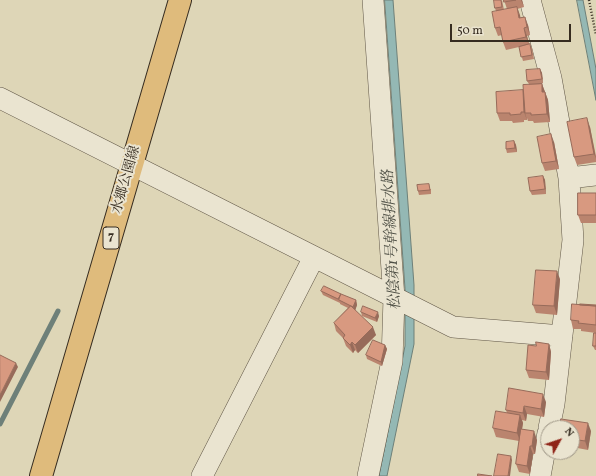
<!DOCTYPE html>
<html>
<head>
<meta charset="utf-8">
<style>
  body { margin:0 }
  #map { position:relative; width:596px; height:476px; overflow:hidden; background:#ded6b7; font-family:Vollkorn,serif }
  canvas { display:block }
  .north { position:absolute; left:540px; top:420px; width:40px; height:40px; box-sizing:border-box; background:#eae4d0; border:1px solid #a29a8a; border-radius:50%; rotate:50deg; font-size:11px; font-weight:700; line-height:16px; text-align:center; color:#362c20 }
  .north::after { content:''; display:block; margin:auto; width:14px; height:18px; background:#8f2418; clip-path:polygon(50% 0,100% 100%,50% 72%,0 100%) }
  .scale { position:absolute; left:450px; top:24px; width:121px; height:18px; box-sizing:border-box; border:2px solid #362c20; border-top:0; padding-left:5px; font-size:12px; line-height:14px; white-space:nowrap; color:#362c20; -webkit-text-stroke:3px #eae4d0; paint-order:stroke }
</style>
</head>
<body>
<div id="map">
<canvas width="596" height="476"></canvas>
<div class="north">N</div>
<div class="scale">50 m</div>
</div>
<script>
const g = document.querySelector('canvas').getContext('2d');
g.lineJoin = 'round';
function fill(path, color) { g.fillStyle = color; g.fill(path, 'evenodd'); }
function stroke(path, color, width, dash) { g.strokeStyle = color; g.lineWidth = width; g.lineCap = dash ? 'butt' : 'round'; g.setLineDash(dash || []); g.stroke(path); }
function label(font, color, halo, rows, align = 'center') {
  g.font = font + ' Vollkorn,"Noto Serif JP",serif'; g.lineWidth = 4; g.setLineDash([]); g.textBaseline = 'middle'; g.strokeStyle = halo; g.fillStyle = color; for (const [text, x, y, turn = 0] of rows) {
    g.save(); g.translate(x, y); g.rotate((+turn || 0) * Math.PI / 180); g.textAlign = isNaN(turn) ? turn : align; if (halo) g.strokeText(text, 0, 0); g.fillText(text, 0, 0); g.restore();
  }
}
const water = new Path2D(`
  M385 0H393L414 285V344L387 476H379L405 346V289Z
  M577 0H583L596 69V100Z`);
const stream = new Path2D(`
  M0 424 58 311`);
const path = new Path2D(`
  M589 0 596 35`);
const minor = new Path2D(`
  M530 0 551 78 569 178 573 240 554 404 549 428
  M0 98 453 327 562 336
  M569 178 596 175
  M202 476 314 257
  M368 476 392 361 394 298 373 0
  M540 476 548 433`);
const major = new Path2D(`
  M41 476 180 0`);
const wall = new Path2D(`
  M502 0 504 10 507 9 504 0H522L524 7 517 9 520 18 528 25 530 35 527 36 529 44 532 48 534 59 523 61 519 47 506 50 503 42 502 35 498 36 495 28 496 11 495 8Z
  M540 69 542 73 543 83 540 84H542L548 100 550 122 534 123 533 121H528L527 118V120H524V122L513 123 512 121H500L497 113 523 90 524 93 529 84 527 81Z
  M590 127 596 156V162L577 165 574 157Z
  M514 141 516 145 517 152 507 153 506 149Z
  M554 142 559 169 545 171 542 163Z
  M543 176 545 180 546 194 532 195 530 191Z
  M431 189V194L419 195 418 191Z
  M596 193V236V223H581L578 215Z
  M560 279 557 315 536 313 533 305Z
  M321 291 341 295 356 300 357 305 355 310 376 335 358 353 355 350 353 353 346 346 343 338 336 331 334 323 348 308 340 304V303L323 295Z
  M580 305H596V333L581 331V329H573L571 320Z
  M361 312 379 316 377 322 362 316Z
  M596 333V350H595L593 346Z
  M549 344 551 352 549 380 529 378 526 370 536 346Z
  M385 345 387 349 382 366 367 359 366 355Z
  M546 402 544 417 527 414 526 421 522 420 523 423 522 429 537 440 535 454H533L530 474 519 472 516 464 519 441 496 437 493 428 507 413 506 410Z
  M572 428 591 431 588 450 572 447Z`);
const shadedWall = new Path2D(`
  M521 0H522L524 7Z
  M517 7 520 15 522 26 519 18Z
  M525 17 528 25 530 35 527 27Z
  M524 28 527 36 529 45 526 37Z
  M540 69 542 73 543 83 542 79Z
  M542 84 545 92V100L542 92Z
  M523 90 526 98 525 113 527 120 524 112Z
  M545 92 548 100 550 122 547 114Z
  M587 118 590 127 596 159 594 154Z
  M551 134 554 142 559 169 556 161Z
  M514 141 516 145 517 152 515 148Z
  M543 176 545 180 546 194 545 189Z
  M557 271 560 279 557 315 554 306Z
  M356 300 357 305 355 311 353 307Z
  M378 312 379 316 377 322 375 318Z
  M373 327 376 335 358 353 355 345Z
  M352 342 355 350 353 353 350 345Z
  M549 344 551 352 549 380 546 372Z
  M385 345 387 349 382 366 381 362Z
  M16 363 18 367 0 402V395Z
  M543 394 546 402 544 417 541 409Z
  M524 406 527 414 526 421 523 413Z
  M520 415 523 423 520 441 517 433Z
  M588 423 591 431 588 450 585 441Z
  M534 431 537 440 535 454 532 446Z
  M530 446 533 454 530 474 527 466Z
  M511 456 512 460 510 476H508Z`);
const building = new Path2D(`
  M494 0H501L502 7 495 8Z
  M504 0H516L504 2Z
  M517 7 519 18 525 17 527 27 524 28 526 37 503 42 500 27 495 28 492 12Z
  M530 44 532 55 521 57 519 47Z
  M540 69 542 79 527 81 526 70Z
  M542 84V92H545L547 114 531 115V113H525L523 85Z
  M523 90 524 112H521V114L510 115V113H497L496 92Z
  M587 118 594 154 574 157 567 122Z
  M551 134 556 161 542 163 537 137Z
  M514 141 515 148 506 149V142Z
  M543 176 545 189 530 191 528 178Z
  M429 184 430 190 418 191 417 185Z
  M578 193H596V215H578Z
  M536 270 557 271 554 306 533 305Z
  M324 286 341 294 338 299 321 291Z
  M341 294 356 300 353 307 339 300Z
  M572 304 596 306V325L578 323 579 321 571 320Z
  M580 304 596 305V306L580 305Z
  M351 306 373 327 355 345 352 342 350 345 343 338 345 335 334 323Z
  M363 306 378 312 375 318 361 312Z
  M594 333H596V346H593Z
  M373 340 385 345 381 362 366 355Z
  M536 342 549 344 546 372 526 370 528 345 536 346Z
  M0 355 16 363 0 395Z
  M509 388 543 394 541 409 524 406 523 413 506 410Z
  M496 411 520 415 517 433 493 428Z
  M561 419 588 423 585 441 572 439V428H558L559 423H560Z
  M554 424 558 425V428H553Z
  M521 429 534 431 532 446H530L527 466 516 464Z
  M498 454 511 456 508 476H494Z
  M478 474 492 476H478Z`);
const shields = [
  [111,238,16]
];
const shieldNames = [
  ["7",111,238]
];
const streetNames = [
  ["水郷公園線",127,180,-74]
];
const waterNames = [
  ["松陰第1号幹線排水路",393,240,-93]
];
fill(water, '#94b8b4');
stroke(water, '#6e8079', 1);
stroke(stream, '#6e8079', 5);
stroke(minor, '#605646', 22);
stroke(major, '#362c20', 24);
stroke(path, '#362c20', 2.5, [1, 2]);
stroke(minor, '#eae4d0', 21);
stroke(major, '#dfbb7c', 22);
fill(wall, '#ba846e');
fill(shadedWall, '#976b5a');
fill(building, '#d89980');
stroke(building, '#976b5a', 1);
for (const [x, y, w] of shields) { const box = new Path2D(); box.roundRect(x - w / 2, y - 11, w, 22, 3); g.fillStyle = '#eae4d0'; g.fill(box); stroke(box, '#362c20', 1); }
label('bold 13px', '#362c20', null, shieldNames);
label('14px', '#362c20', '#eae4d0', streetNames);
label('italic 15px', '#4e4f45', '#eae4d0', waterNames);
</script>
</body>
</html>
